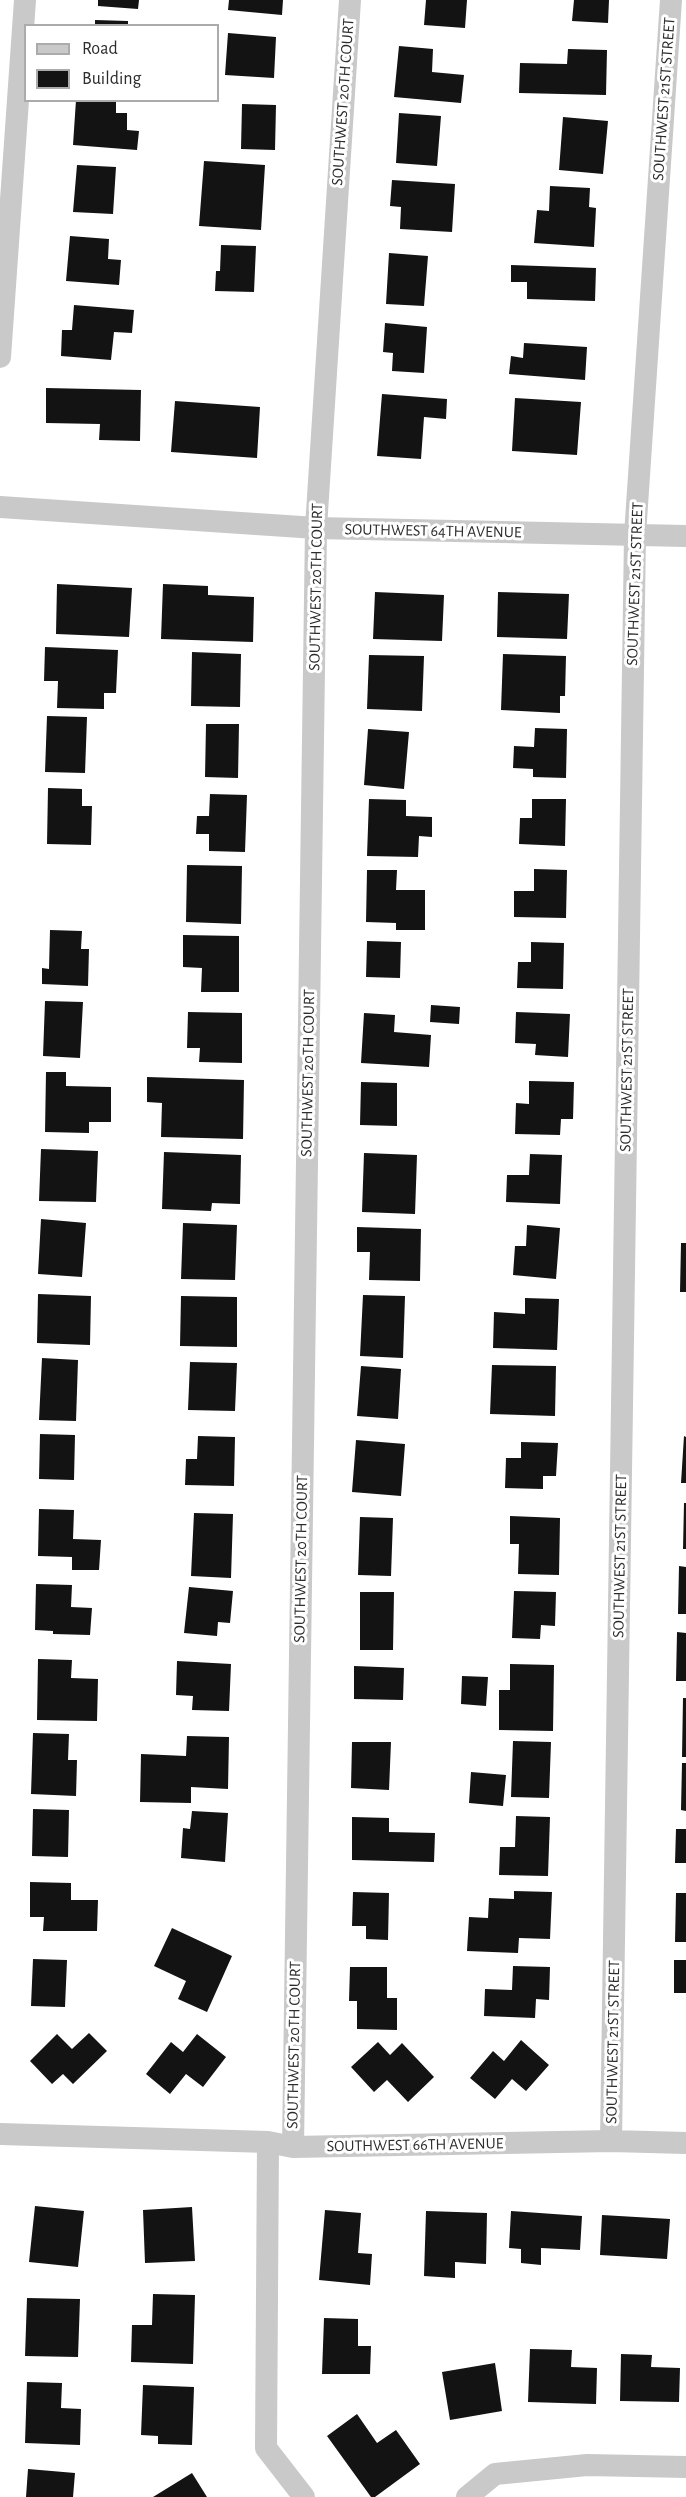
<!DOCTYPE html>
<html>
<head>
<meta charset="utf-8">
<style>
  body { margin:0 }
  #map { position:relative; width:686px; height:2497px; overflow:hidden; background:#fff; font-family:"Alegreya Sans",sans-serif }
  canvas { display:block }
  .legend { position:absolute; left:24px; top:24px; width:195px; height:78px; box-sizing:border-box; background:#fff; border:2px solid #ababab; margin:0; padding:8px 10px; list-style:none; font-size:18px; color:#2c2c2c }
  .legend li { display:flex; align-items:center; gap:12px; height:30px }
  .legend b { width:30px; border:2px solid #ababab }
</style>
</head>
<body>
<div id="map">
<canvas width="686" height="2497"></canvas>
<ul class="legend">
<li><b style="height:8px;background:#c9c9c9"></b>Road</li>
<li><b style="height:16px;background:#131313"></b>Building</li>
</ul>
</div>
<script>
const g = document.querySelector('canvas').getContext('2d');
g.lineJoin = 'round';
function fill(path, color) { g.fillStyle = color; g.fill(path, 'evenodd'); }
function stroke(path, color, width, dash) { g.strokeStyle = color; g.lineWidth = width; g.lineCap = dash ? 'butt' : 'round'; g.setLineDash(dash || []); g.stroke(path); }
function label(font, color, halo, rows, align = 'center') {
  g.font = font + ' "Alegreya Sans",sans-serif'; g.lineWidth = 6; g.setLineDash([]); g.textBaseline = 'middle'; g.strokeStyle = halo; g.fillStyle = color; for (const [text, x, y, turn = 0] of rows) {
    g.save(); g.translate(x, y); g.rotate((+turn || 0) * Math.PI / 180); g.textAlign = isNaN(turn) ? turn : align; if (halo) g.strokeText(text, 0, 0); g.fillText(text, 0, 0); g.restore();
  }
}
const building = new Path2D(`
  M98 0H139L138 9 98 6Z
  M229 0H283L282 15 228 10Z
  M426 0H467L465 28 424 25Z
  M574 0H609L608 23 572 21Z
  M95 20 128 21V26H95Z
  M228 33 276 37 274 78 225 75Z
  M399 46 433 49 432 72 464 75 461 103 394 97Z
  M568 49 607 50 606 95 519 93 520 63 567 64Z
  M76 100H116V113H127V130L139 131 137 150 73 145Z
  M242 104 276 105 275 150 241 149Z
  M399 113 441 116 437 166 396 163Z
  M563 117 608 121 603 174 559 170Z
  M204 161 265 165 261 230 199 226Z
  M77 165 116 167 113 214 73 212Z
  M392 180 455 184 452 232 400 229 401 207 390 206Z
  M550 186 590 188 589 207 596 208 594 247 534 243 537 210 549 211Z
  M70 236 109 239 108 259 121 260 119 285 66 281Z
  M221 245 256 246 254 292 215 291 216 271H220Z
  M389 253 428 256 424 306 386 304Z
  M511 265 596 268 595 301 527 299V282H511Z
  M74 305 134 310 132 333 114 332 111 360 61 356 62 330H72Z
  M385 323 427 327 424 373 392 371 393 353 383 352Z
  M524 343 587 347 585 380 509 374 511 356 523 358Z
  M46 388 141 390 140 441 99 440 100 424 46 423Z
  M382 394 447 399 446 419 424 417 421 459 377 456Z
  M515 398 581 402 577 455 512 451Z
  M175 401 260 407 257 458 171 452Z
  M57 584 132 588 129 637 56 634Z
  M163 584 208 586V595L254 597 253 642 161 639Z
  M375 592 444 595 442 641 373 639Z
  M498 592 569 594 567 639 497 637Z
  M45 647 118 650 116 693H104V709L57 708 58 681H44Z
  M192 652 241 654 240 707 191 706Z
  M503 654 566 656 565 696H560V713L501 710Z
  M369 655 424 656 422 711 367 709Z
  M47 716 87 717 85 773 45 772Z
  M206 724H239L238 778 205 777Z
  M535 728 567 729 566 778 533 777V769L513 768 514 746 534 747Z
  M368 729 409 732 404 789 364 785Z
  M48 788 82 789V806H92L91 845 47 844Z
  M210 794 247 795 245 852 209 851V834H196L197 816H209Z
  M369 799 406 800V816L432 817V837L419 836 418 857 367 856Z
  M532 799H566L565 846 519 844 520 818H532Z
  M187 865 242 866 241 924 186 922Z
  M534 869 567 870 566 918 514 917V891H534Z
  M367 870H397L396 890H425V930H396V923L366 922Z
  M50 930 82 931 81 949H89L88 986 42 984V968L49 969Z
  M183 935 239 936V992H201L202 968 183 967Z
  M367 941 401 942 400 978 366 977Z
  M531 942 564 943 563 989 517 988 518 962H531Z
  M45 1001 83 1002 80 1058 43 1056Z
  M431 1005 460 1007 459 1024 430 1022Z
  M188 1012 242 1013V1063L199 1062 200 1048H187Z
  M516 1012 570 1014 568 1057 535 1055 536 1044 515 1043Z
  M364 1013 395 1015 394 1032 431 1035 429 1067 361 1063Z
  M46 1072H66V1086L111 1087V1122H89V1133L45 1132Z
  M147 1077 244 1080 243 1139 161 1137 162 1103 147 1102Z
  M529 1081 574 1082 573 1119H561L560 1135 515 1134 516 1103 529 1104Z
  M361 1082 397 1083V1126L360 1125Z
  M41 1149 98 1151 96 1202 39 1201Z
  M164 1152 241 1155 240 1204 212 1203 211 1211 162 1209Z
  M364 1153 417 1155 415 1214 362 1212Z
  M530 1154 562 1155 560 1204 506 1202 507 1175H529Z
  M41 1219 86 1223 82 1277 38 1274Z
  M183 1223 237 1225 235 1280 181 1279Z
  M527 1225 560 1228 556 1279 513 1275 515 1246H526Z
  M357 1227 421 1229 420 1281 369 1280 370 1252H357Z
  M681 1243H686V1292H680Z
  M38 1294 91 1296 90 1345 37 1343Z
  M363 1295 405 1296 403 1358 360 1356Z
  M181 1296 237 1297V1347L180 1346Z
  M525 1298 559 1299 557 1350 493 1348 494 1312 525 1314Z
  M42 1358 78 1360 76 1421 39 1420Z
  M190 1362 237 1363 235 1411 188 1410Z
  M492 1365 556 1366 555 1416 490 1414Z
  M361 1366 401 1369 398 1419 357 1416Z
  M40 1434 75 1435 74 1480 39 1479Z
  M198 1436 235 1437 234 1486 185 1485 186 1459H197Z
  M684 1436 686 1437V1483H681Z
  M356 1440 405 1444 401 1496 352 1492Z
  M521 1442 558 1443 556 1476H543V1489L505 1488 506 1458H521Z
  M684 1503H686V1549H683Z
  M39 1509 74 1510 73 1539 101 1540 99 1570H72V1557L38 1556Z
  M194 1513 233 1514 231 1578 191 1576Z
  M510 1516 560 1518 559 1575 518 1574 519 1544H510Z
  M360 1517 393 1518 391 1576 358 1575Z
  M679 1566 686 1567V1614H678Z
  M36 1584 72 1585 71 1607 92 1608 90 1635 53 1634V1631L35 1630Z
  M189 1587 233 1591 230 1623 218 1622 217 1636 184 1633Z
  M514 1591 556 1592 555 1626 541 1625 540 1639 512 1638Z
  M360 1592H394L393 1650H360Z
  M677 1632 686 1633V1681H676Z
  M38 1659 72 1660 71 1678 98 1679 97 1721 37 1720Z
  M177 1661 231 1664 229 1711 192 1710 193 1696 176 1695Z
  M510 1664 554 1665 553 1731 499 1730V1690H510Z
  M354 1666 404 1668 403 1700 354 1699Z
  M462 1676 488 1677 486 1706 461 1704Z
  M683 1698H686V1757H682Z
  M33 1733 69 1734 68 1760H77L76 1796 31 1794Z
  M187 1736 229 1737 228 1789 191 1787V1803L140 1802 141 1754 186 1756Z
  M513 1741 551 1742 549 1798 511 1797Z
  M352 1742H391L389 1790 351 1788Z
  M682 1763H686V1811L681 1810Z
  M471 1772 506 1775 503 1806 469 1803Z
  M33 1809 69 1810 68 1857 32 1856Z
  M192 1811 228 1813 225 1862 181 1858 183 1828 190 1829Z
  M516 1816 550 1817 548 1876 499 1875 500 1847H515Z
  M352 1817 389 1818V1832L435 1833 434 1862 352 1860Z
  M676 1829H686V1863H675Z
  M30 1882 71 1883V1900H98L97 1931H43L44 1917H30Z
  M514 1891 552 1892 550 1939 519 1938 518 1953 467 1951 469 1917 488 1918 489 1898 514 1899Z
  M353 1892 389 1893 388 1940 366 1939V1926H352Z
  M676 1893H686V1942H675Z
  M172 1928 232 1956 207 2012 178 1999 186 1981 154 1966Z
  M33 1959 67 1960 65 2007 31 2006Z
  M674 1960H686V1993H674Z
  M513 1966 550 1967 549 2000 536 1999 535 2018 484 2016 485 1989 512 1990Z
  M350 1967H387V1998H397V2030L357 2029V2001H349Z
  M89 2033 107 2051 73 2084 63 2074 52 2084 30 2061 57 2034 72 2049Z
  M197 2034 226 2057 203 2087 186 2074 170 2094 146 2074 171 2042 183 2052Z
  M521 2040 549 2065 526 2091 512 2079 495 2099 470 2078 493 2051 504 2061Z
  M378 2042 390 2055 402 2043 434 2077 408 2102 387 2080 374 2092 351 2067Z
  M35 2206 84 2211 78 2267 29 2262Z
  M192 2207 195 2261 145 2263 143 2210Z
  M325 2210 361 2213 358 2253 372 2254 370 2285 319 2280Z
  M426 2211 487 2213 486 2264 455 2262V2278L424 2276Z
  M511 2211 582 2216 580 2250 541 2248V2265L521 2263V2249L509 2248Z
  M602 2215 670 2219 667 2259 600 2255Z
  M153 2294 195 2295 193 2364 131 2362 132 2325H152Z
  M27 2298 80 2299 78 2357 25 2356Z
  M324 2318 358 2319V2346H371L370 2374H322Z
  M530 2349 572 2350 571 2367 597 2368 596 2404 528 2402Z
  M621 2354 652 2355 651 2367 680 2368 679 2402 620 2401Z
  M495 2363 502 2411 450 2420 442 2372Z
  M27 2382 62 2383 61 2408 81 2409 80 2445 25 2443Z
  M143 2385 194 2387 192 2445 158 2444V2436L141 2435Z
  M357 2414 377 2443 396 2430 420 2464 375 2497H371L327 2436Z
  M28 2469 75 2473 73 2497H26Z
  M192 2473 207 2497H153Z`);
const street = new Path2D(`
  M0 357 25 0
  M0 507 316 528 686 536
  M0 2134 268 2142 293 2147 611 2141 686 2143
  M611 2141 635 535 671 0
  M268 2142 266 2448 304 2497
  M293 2147 316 528 350 0
  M467 2497 495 2474 587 2465 686 2467`);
const streetNames = [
  ["SOUTHWEST 21ST STREET",664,99,-86],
  ["SOUTHWEST 20TH COURT",343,102,-86],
  ["SOUTHWEST 64TH AVENUE",433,531,1],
  ["SOUTHWEST 21ST STREET",635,584,-88],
  ["SOUTHWEST 20TH COURT",316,587,-89],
  ["SOUTHWEST 21ST STREET",627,1070,-89],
  ["SOUTHWEST 20TH COURT",308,1073,-89],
  ["SOUTHWEST 21ST STREET",620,1556,-89],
  ["SOUTHWEST 20TH COURT",301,1559,-89],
  ["SOUTHWEST 21ST STREET",613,2042,-89],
  ["SOUTHWEST 20TH COURT",294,2045,-89],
  ["SOUTHWEST 66TH AVENUE",415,2145,-1]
];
fill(building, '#131313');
stroke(street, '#c9c9c9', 22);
label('16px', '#2c2c2c', '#fff', streetNames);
</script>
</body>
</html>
